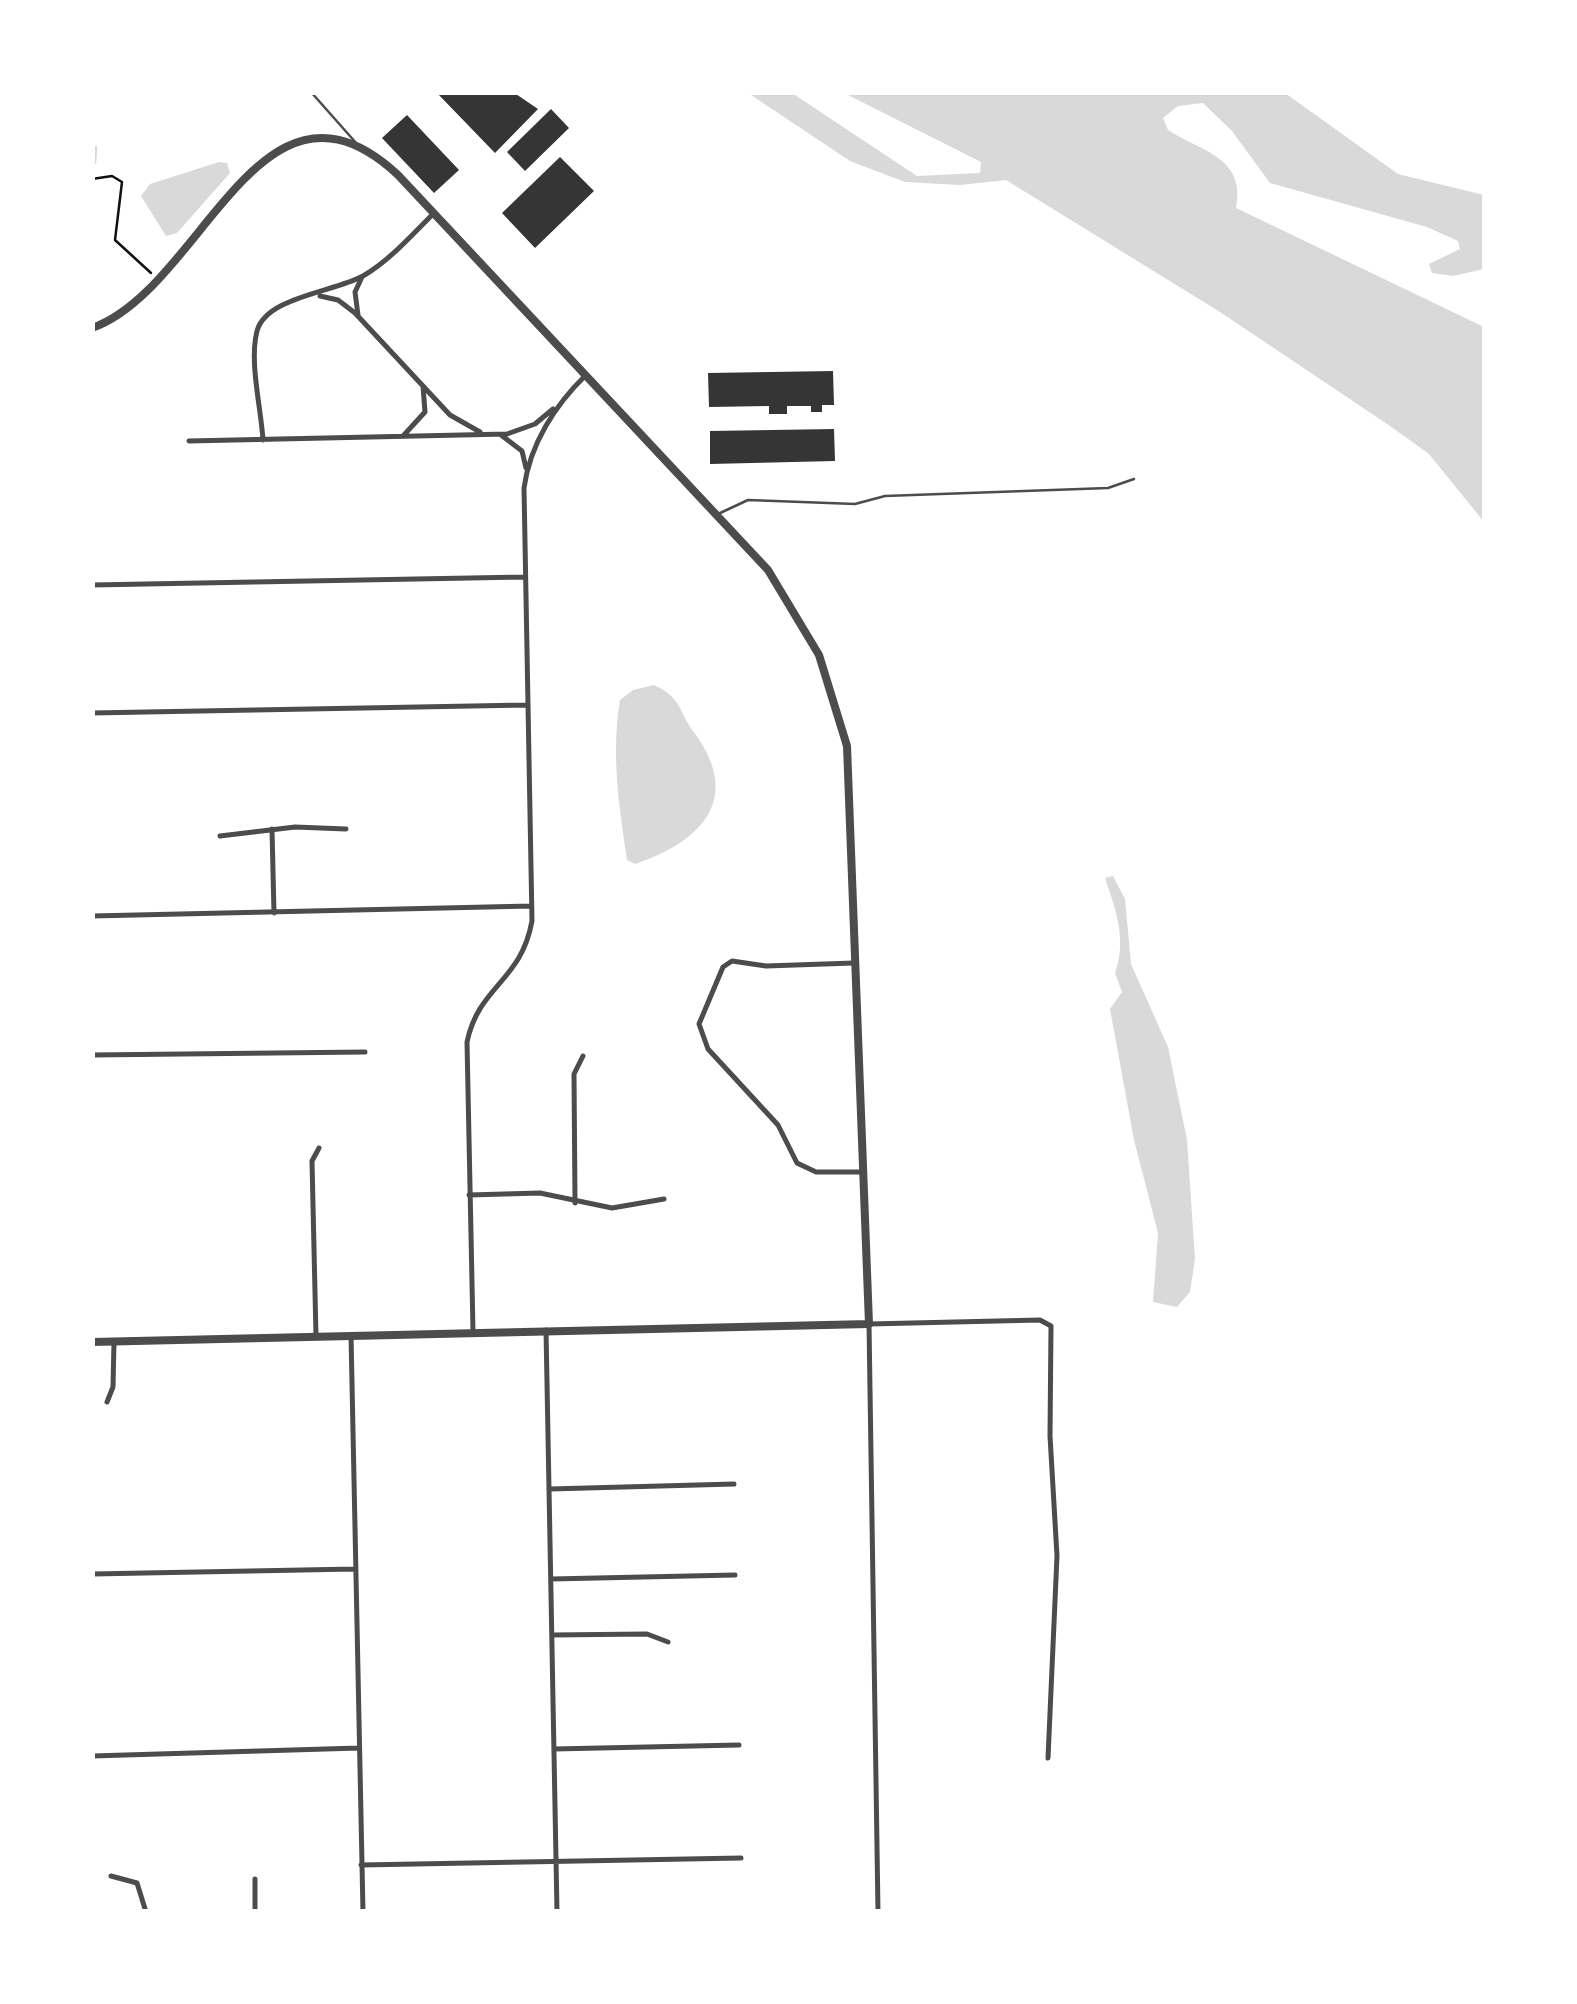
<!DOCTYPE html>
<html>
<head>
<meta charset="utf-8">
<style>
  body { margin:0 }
  #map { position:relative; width:1577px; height:2004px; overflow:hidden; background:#fff; font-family:"Zilla Slab",serif }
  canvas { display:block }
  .frame { position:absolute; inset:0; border:95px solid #fff; pointer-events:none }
</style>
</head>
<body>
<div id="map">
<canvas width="1577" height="2004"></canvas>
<div class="frame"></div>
</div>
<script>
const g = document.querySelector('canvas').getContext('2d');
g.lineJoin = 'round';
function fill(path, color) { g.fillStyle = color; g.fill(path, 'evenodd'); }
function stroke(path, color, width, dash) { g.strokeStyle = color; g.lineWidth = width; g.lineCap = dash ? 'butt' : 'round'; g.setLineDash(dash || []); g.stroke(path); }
const water = new Path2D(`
  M748 93H792L917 176 980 173 981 162 844 93H1285L1398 174 1484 195V269L1453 276 1432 273 1429 264 1460 249 1458 241 1427 227 1270 183 1232 131 1203 103 1178 106 1163 118 1168 130C1202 152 1246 157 1236 208L1484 327V522L1429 454 1390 426 1220 312 1006 180 960 185 905 182 850 161Z
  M219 162 227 163 230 173 177 233 166 236 141 196 150 184Z
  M654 685C683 699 677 709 693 731 743 797 704 841 635 864L627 860C619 805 611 755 620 700L633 690Z
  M1113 876 1125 899 1131 964 1168 1047 1187 1140 1195 1259 1190 1292 1177 1307 1153 1302 1158 1233 1134 1140 1110 1009 1122 992 1115 973C1127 939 1116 911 1105 878Z`);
const stream = new Path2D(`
  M95 163 96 147
  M92 201 93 192`);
const building = new Path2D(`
  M436 92H513L538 109 495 153Z
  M551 109 569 128 525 171 507 152Z
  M407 115 459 170 434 193 382 138Z
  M560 157 594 191 535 248 502 213Z
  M833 371 834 405H822V412H811V406H787V414H769V406L709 407 708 373Z
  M834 429 835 461 710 464V431Z`);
const path = new Path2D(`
  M92 179 112 176 122 182 115 240 151 273`);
const service = new Path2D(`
  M311 92 357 144
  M718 514 748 500 855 504 885 496 1108 488 1134 479`);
const minor = new Path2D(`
  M320 296 338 300 355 313 450 415 480 432
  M358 315 355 292 362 277
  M501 435 522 451 526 468
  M403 436 425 412 423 386
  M263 440C261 407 249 362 257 331 266 297 334 292 363 276 389 261 412 235 433 214
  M189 441 507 434 535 424 553 409
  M92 585 524 577
  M92 713 526 705
  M272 829 274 913
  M220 836 295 827 346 829
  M92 916 531 906
  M854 963 766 966 732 961 723 967 699 1024 708 1049 778 1125 797 1163 816 1172H862
  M92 1055 365 1052
  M469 1195 540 1193 612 1208 664 1199
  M575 1203 574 1074 583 1056
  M546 1330 557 1912
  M473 1331 467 1042C479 985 521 982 532 921L524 488C530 444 555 405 586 375
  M351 1335 363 1912
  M316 1336 312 1161 319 1148
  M107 1402 113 1387 114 1342
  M550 1489 734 1484
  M92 1574 355 1569
  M551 1579 735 1575
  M552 1635 647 1634 668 1642
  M554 1749 739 1745
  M92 1756 359 1748
  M361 1865 741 1858
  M111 1876 137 1883 146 1912
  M255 1912V1879
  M878 1912 869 1324 1040 1320 1051 1326 1050 1436 1057 1556 1048 1758`);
const tertiary = new Path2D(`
  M92 328C203 289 260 47 398 175L768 570 819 655 847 746 869 1324 92 1342`);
fill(water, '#d9d9d9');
stroke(stream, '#d9d9d9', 2.5);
fill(building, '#353535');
stroke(path, '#111', 2.5);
stroke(service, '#4c4c4c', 2.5);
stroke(minor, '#4c4c4c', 5);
stroke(tertiary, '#4c4c4c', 8);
</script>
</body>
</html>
